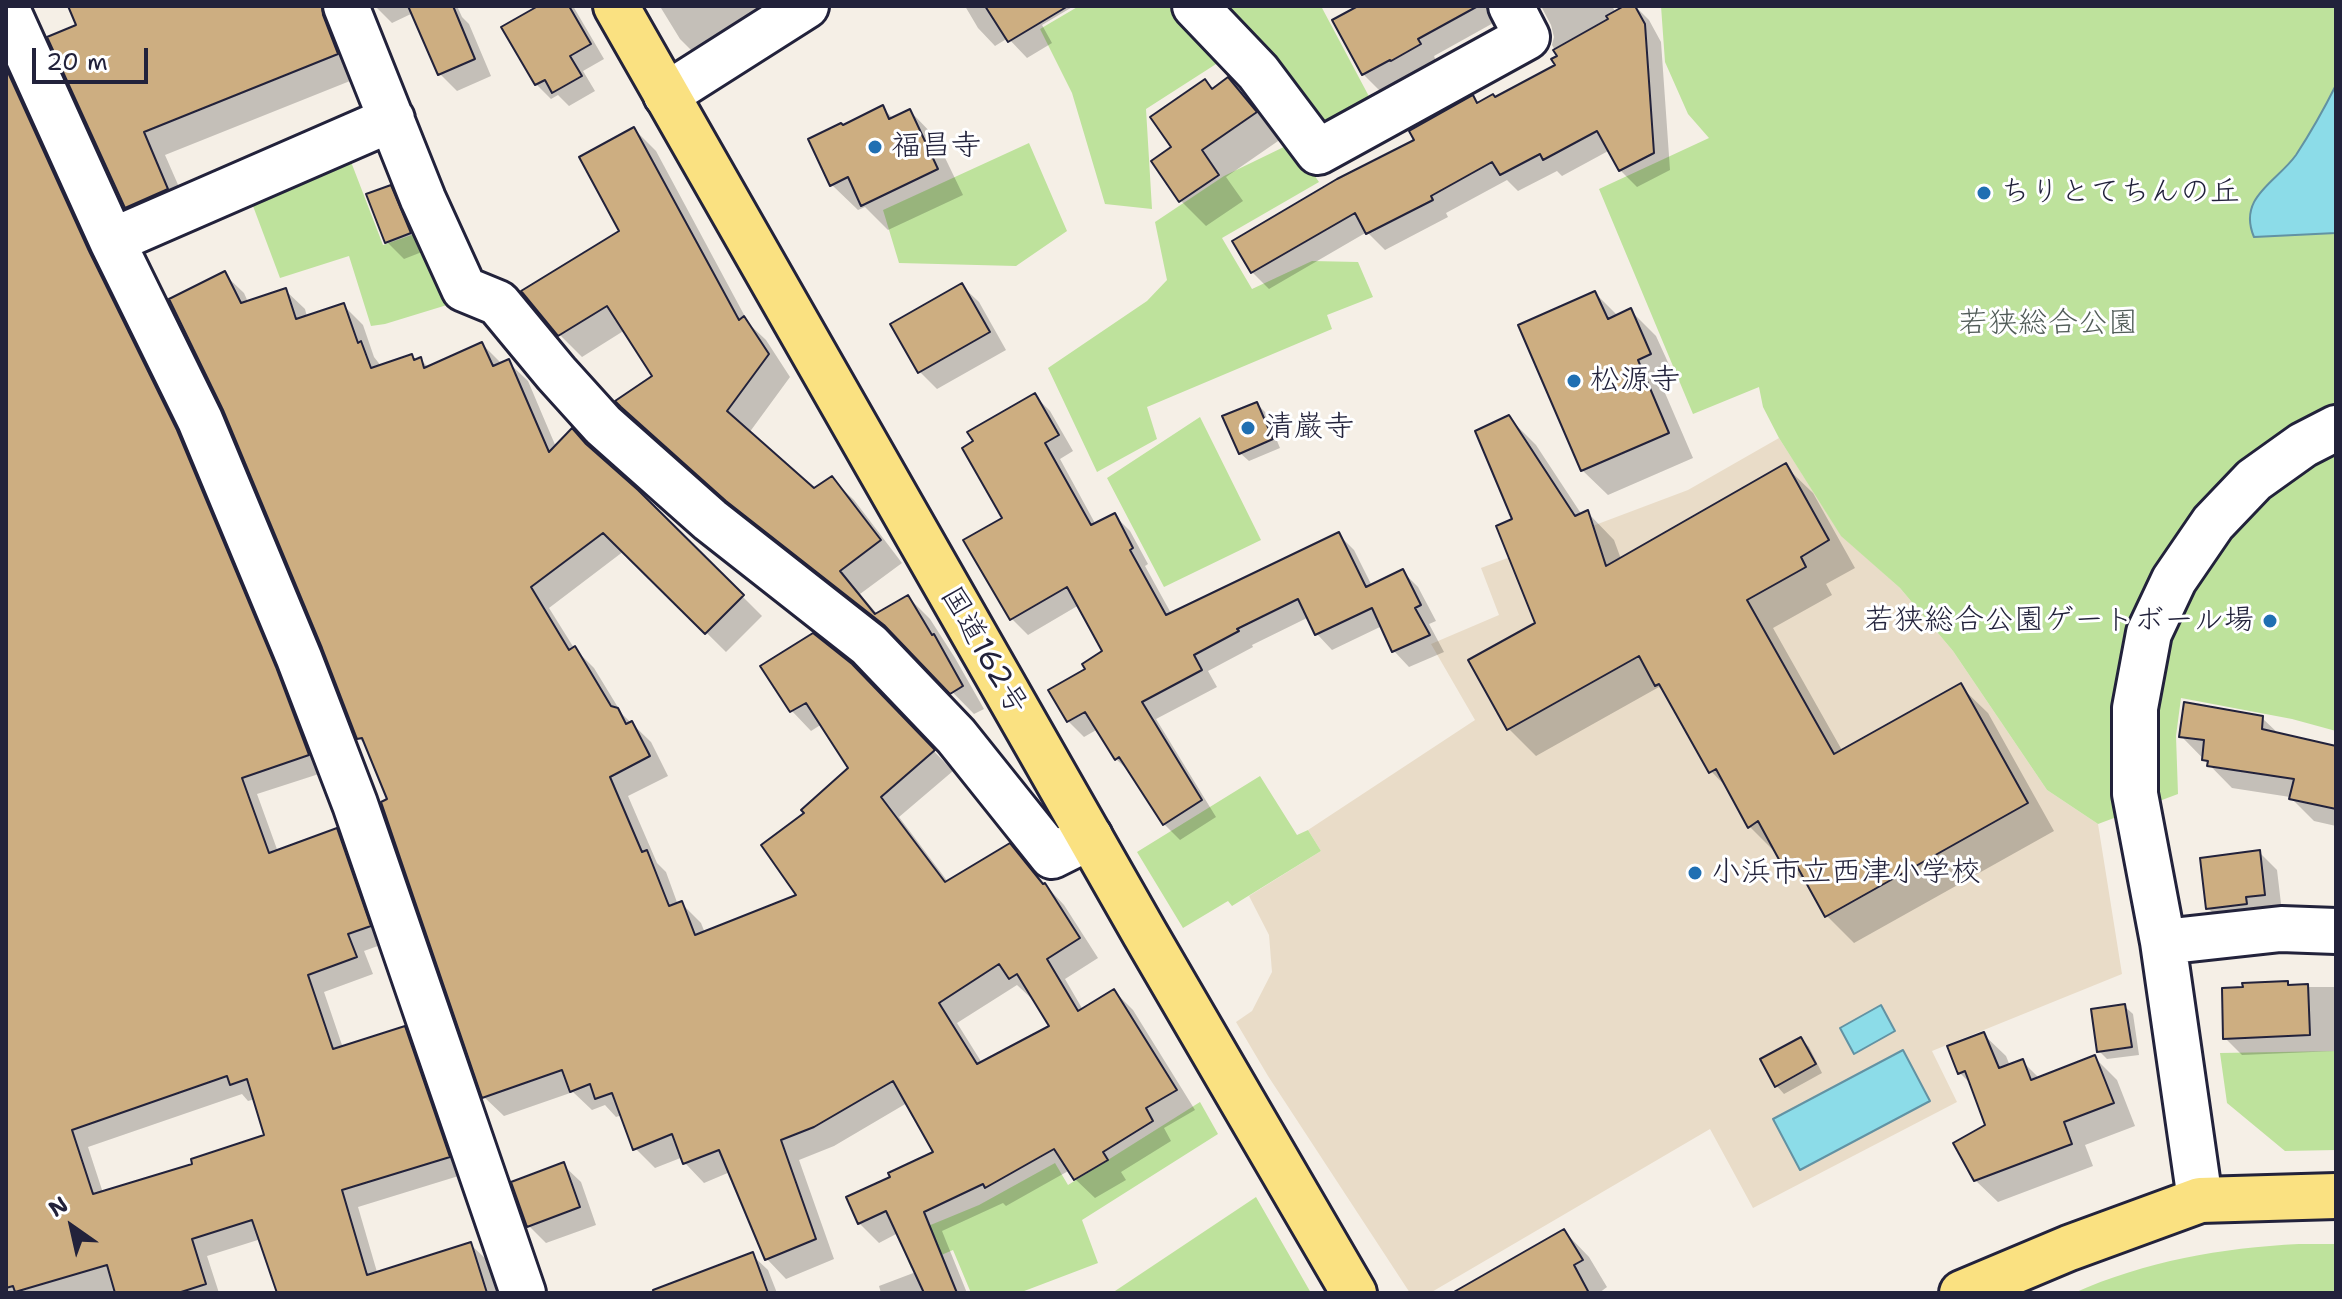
<!DOCTYPE html>
<html>
<head>
<meta charset="utf-8">
<style>
  body { margin:0 }
  #map { position:relative; width:2342px; height:1299px; overflow:hidden; background:#f5efe6; font-family:"Shantell Sans",sans-serif }
  canvas { display:block }
  .frame { position:absolute; inset:0; border:8px solid #22223b; pointer-events:none }
  .north { position:absolute; left:32px; top:1187px; width:80px; height:80px; -webkit-text-stroke:6px #fff; paint-order:stroke; rotate:326deg; font-size:22px; font-weight:700; line-height:32px; text-align:center; color:#22223b }
  .north::after { content:''; display:block; margin:auto; width:28px; height:36px; background:#22223b; clip-path:polygon(50% 0,100% 100%,50% 72%,0 100%) }
  .scale { position:absolute; left:32px; top:48px; width:116px; height:36px; box-sizing:border-box; border:4px solid #22223b; border-top:0; padding-left:10px; font-size:24px; line-height:28px; white-space:nowrap; color:#22223b; -webkit-text-stroke:6px #fff; paint-order:stroke }
</style>
</head>
<body>
<div id="map">
<canvas width="2342" height="1299"></canvas>
<div class="frame"></div>
<div class="north">N</div>
<div class="scale">20 m</div>
</div>
<script>
const g = document.querySelector('canvas').getContext('2d');
g.lineJoin = 'round';
function fill(path, color) { g.fillStyle = color; g.fill(path, 'evenodd'); }
function stroke(path, color, width, dash) { g.strokeStyle = color; g.lineWidth = width; g.lineCap = dash ? 'butt' : 'round'; g.setLineDash(dash || []); g.stroke(path); }
function label(font, color, halo, rows, align = 'center') {
  g.font = font + ' "Shantell Sans","Klee One",sans-serif'; g.lineWidth = 6; g.setLineDash([]); g.textBaseline = 'middle'; g.strokeStyle = halo; g.fillStyle = color; for (const [text, x, y, turn = 0] of rows) {
    g.save(); g.translate(x, y); g.rotate((+turn || 0) * Math.PI / 180); g.textAlign = isNaN(turn) ? turn : align; if (halo) g.strokeText(text, 0, 0); g.fillText(text, 0, 0); g.restore();
  }
}
const built = new Path2D(`
  M1779 438 1841 535 1900 588 1953 651 2047 790 2098 824 2122 974 1932 1051 1957 1102 1753 1208 1710 1129 1430 1293H1410L1268 1076 1236 1022 1252 1011 1272 972 1269 935 1249 896 1321 851 1308 830 1475 720 1431 644 1499 615 1481 568 1688 490Z`);
const green = new Path2D(`
  M1079 6H1179L1227 57 1146 109 1152 209 1105 204 1072 93 1040 29Z
  M1215 6H1321L1373 104 1337 124 1314 121Z
  M1661 6H2336V731L2292 719 2181 698 2176 736 2178 794 2098 824 2047 790 1953 651 1900 588 1841 536 1779 438 1763 407 1759 387 1693 414 1599 189 1709 138 1688 114 1665 62Z
  M1029 143 1067 231 1016 266 899 263 883 210Z
  M1292 143 1319 182 1222 238 1252 289 1312 261 1358 262 1373 297 1327 315 1332 329 1147 407 1157 439 1097 472 1048 368 1147 301 1167 280 1155 222 1224 176Z
  M348 154 383 245 420 232 447 305 385 324 371 326 349 256 280 278 250 198Z
  M1200 417 1261 540 1164 587 1107 478Z
  M1260 776 1297 835 1308 830 1321 851 1232 906 1228 901 1183 928 1137 852Z
  M2336 1051V1150L2285 1151 2227 1103 2220 1053Z
  M1200 1102 1218 1134 1082 1220 1098 1263 1019 1293H971L953 1250 911 1268 899 1238 979 1205 1055 1163 1068 1185Z
  M1256 1197 1311 1293H1112Z
  M2299 1244H2336V1293H2074C2146 1261 2221 1248 2299 1244Z`);
const water = new Path2D(`
  M2336 85V233L2254 237C2237 197 2277 182 2296 155 2311 132 2324 109 2336 85Z
  M1881 1005 1895 1031 1854 1054 1840 1028Z
  M1903 1050 1930 1101 1800 1170 1773 1119Z`);
const shadow = new Path2D(`
  M71 6H315L325 24 348 47 360 77 165 155 190 212 149 230 126 207 79 26Z
  M375 6H457L462 17 469 24 491 76 457 91 440 74 413 13 392 23Z
  M533 6H573L604 59 583 71 595 91 569 106 558 95 551 99 536 84 535 10Z
  M665 6H777L696 55 680 39 661 8Z
  M965 6H1074L1042 25 1052 43 1027 58 1008 38 995 46 978 28Z
  M1354 6H1510L1504 17 1434 56 1436 61 1410 77 1408 76 1380 91 1363 74Z
  M1541 6H1612L1616 13 1628 6H1635L1649 20 1661 42 1670 170 1637 187 1620 170 1610 150 1562 176 1557 171 1518 191 1507 180 1446 213 1448 217 1385 250 1367 232 1269 289 1252 272 1235 242 1417 141 1473 98 1479 104 1496 99 1558 66 1559 57 1552 45 1554 37 1551 25Z
  M6 50 194 449 325 772 257 794 278 852 336 831 353 848 386 943 364 951 373 974 324 992 343 1048 404 1028 421 1045 465 1174 358 1207 377 1272 470 1244 488 1261 497 1293H279L261 1239 207 1256 219 1293H6ZM242 1094 248 1101 255 1099 267 1137 195 1165 103 1193 88 1147Z
  M1228 80 1254 105 1281 139 1226 177 1243 201 1206 226 1181 201 1153 161 1174 147 1205 82 1213 90Z
  M882 108 894 119 910 111 935 137 963 195 888 230 865 207 858 210 832 185 843 127Z
  M634 129 656 151 749 324 766 340 790 377 749 433 814 490 832 479 854 500 902 563 860 594 878 615 908 597 930 619 955 658 984 709 974 714 905 644 750 522 622 406 655 377 625 330 582 357 560 335 524 292 621 231Z
  M390 187 407 205 427 250 404 259 387 242Z
  M224 274 244 293 248 302 285 290 305 309 307 317 343 305 363 325 374 357 381 366 411 356 416 361 420 359 429 368 482 344 502 364 508 362 528 381 556 447 594 453 637 491 762 616 726 652 624 551 549 608 574 648 594 668 622 714 651 742 668 776 628 796 657 863 666 872 678 905 681 903 701 923 705 933 799 896 807 814 850 769 822 724 811 731 792 711 763 666 871 686 953 771 899 817 948 882 1009 846 1064 905 1098 958 1065 979 1083 1010 1114 991 1133 1010 1195 1110 1164 1128 1171 1141 1121 1172 1126 1180 1095 1198 1075 1179 1070 1170 1006 1206 1003 1203 942 1231 967 1293H881L879 1286 916 1272 898 1233 879 1243 859 1223 893 1178 936 1153 907 1103 834 1146 799 1160 834 1259 786 1279 767 1259 730 1172 704 1183 685 1163 683 1157 655 1168 635 1148 622 1115 616 1117 605 1105 592 1110 573 1092 504 1116 484 1097 390 800 369 749 359 738ZM1017 985 1030 997 1033 995 1052 1026 982 1063 957 1023Z
  M961 285 979 302 1006 350 937 389 920 372Z
  M1595 293 1618 316 1631 311 1656 336 1676 380 1662 386 1693 458 1608 495 1582 470Z
  M1034 395 1050 411 1073 451 1060 459 1096 525 1114 515 1130 531 1148 564 1145 566 1172 615 1338 534 1354 550 1372 586 1402 571 1418 587 1436 621 1429 624 1444 652 1409 667 1394 651 1382 626 1332 650 1317 634 1309 617 1252 645 1253 647 1208 671 1217 687 1156 719 1216 817 1180 840 1164 824 1132 774 1116 759 1098 729 1084 737 1068 721 1088 669 1105 652 1079 605 1028 635 1012 619 966 541 1005 519Z
  M1257 404 1265 412 1280 448 1249 461 1240 453Z
  M1509 418 1536 445 1582 515 1587 512 1614 540 1621 559 1785 466 1813 493 1855 568 1826 584 1832 595 1773 628 1843 752 1960 686 1988 713 2054 831 1854 943 1827 916 1813 890 1749 826 1729 790 1711 771 1669 697 1659 687 1536 756 1509 729 1471 661 1538 624 1515 520Z
  M2262 718 2280 735 2336 748V826L2314 821 2290 797 2232 788 2181 736Z
  M2260 853 2277 870 2282 912 2225 925 2208 908Z
  M2287 983 2291 987H2336V1051L2242 1055 2225 1038Z
  M2124 1006 2133 1014 2139 1055 2107 1059 2099 1051Z
  M1983 1034 2006 1056 2010 1066 2023 1062 2040 1079 2095 1058 2117 1080 2135 1126 2085 1145 2093 1166 1998 1202 1975 1180 1987 1126 1972 1085 1960 1073Z
  M1801 1039 1809 1047 1822 1073 1784 1094 1776 1085Z
  M563 1165 581 1182 596 1225 546 1243 529 1226Z
  M1564 1231 1589 1257 1607 1287 1599 1293H1456Z
  M752 1255 768 1270 777 1293H645L664 1286 666 1288Z`);
const building = new Path2D(`
  M68 6H322L323 15 338 54 144 132 168 189 125 208 47 37 76 25Z
  M408 6H453L475 59 438 75Z
  M538 6H569L591 44 570 56 582 76 552 93 545 80 535 85 501 27Z
  M985 6H1068L1008 42Z
  M1358 6H1478L1418 39 1421 44 1391 61 1390 60 1362 75 1332 20Z
  M1624 6H1635L1645 24 1654 153 1619 171 1597 131 1543 160 1540 154 1500 175 1492 162 1431 196 1433 200 1366 234 1355 213 1251 273 1232 241 1337 179 1414 140 1409 131 1473 95 1477 103 1493 94 1495 97 1555 65 1551 59 1557 56 1553 50 1608 19 1606 16Z
  M6 68 89 251 177 430 276 667 309 755 242 778 269 853 337 828 371 926 348 934 357 957 308 975 333 1049 405 1026 450 1157 342 1190 367 1275 471 1242 487 1293H277L252 1220 192 1239 206 1284 178 1293H115L107 1265 15 1292 13 1286 6 1288ZM227 1076 230 1085 247 1079 264 1135 191 1159 192 1164 93 1194 72 1130Z
  M1228 77 1257 112 1202 150 1219 175 1179 202 1151 161 1171 147 1150 117 1205 79 1212 89Z
  M883 105 889 119 910 109 938 169 861 206 848 177 830 186 808 139 841 123 843 125Z
  M634 127 739 320 744 316 769 354 727 411 814 488 832 476 881 540 840 571 875 614 908 595 932 635 934 634 963 686 950 694 884 625 726 501 621 407 615 401 652 376 607 306 558 336 521 291 619 231 579 157Z
  M391 185 411 233 385 243 366 194Z
  M225 271 241 303 286 288 296 319 344 303 358 343 361 341 371 368 412 354 414 360 421 357 424 368 482 342 493 366 509 359 549 452 572 428 586 444 638 490 744 595 705 634 603 533 531 587 569 650 575 646 611 706 618 708 626 724 632 721 650 756 610 777 642 852 647 850 669 906 682 901 695 935 796 895 761 845 804 813 801 810 848 768 806 703 790 712 760 666 813 633 852 664 935 750 881 797 945 882 1010 843 1043 884 1045 883 1080 938 1047 959 1078 1011 1114 989 1177 1090 1146 1108 1153 1121 1103 1152 1108 1160 1074 1180 1054 1149 985 1188 983 1184 924 1212 957 1293H924L886 1211 858 1224 846 1197 890 1177 888 1173 933 1152 893 1081 814 1127 781 1140 816 1239 765 1260 719 1150 683 1164 672 1134 633 1150 612 1093 595 1099 590 1084 570 1092 562 1070 482 1098 381 802 387 799 362 738 357 739 322 648 223 410 169 299ZM999 964 1009 979 1017 974 1049 1026 977 1064 939 1003Z
  M962 283 990 332 918 373 890 324Z
  M1595 291 1608 319 1631 308 1651 354 1638 360 1669 433 1581 471 1518 325Z
  M1035 393 1059 435 1045 443 1091 525 1115 513 1133 548 1130 550 1166 615 1339 532 1366 587 1403 569 1421 605 1415 608 1430 635 1392 652 1372 608 1315 635 1298 599 1237 629 1239 631 1194 655 1202 670 1142 702 1202 800 1163 825 1119 757 1115 760 1085 712 1067 722 1048 690 1085 669 1082 664 1102 651 1067 587 1010 620 963 540 1002 518 962 448 973 441 967 432Z
  M1257 402 1273 439 1239 454 1222 416Z
  M1509 415 1575 516 1588 510 1606 566 1786 463 1829 540 1801 557 1806 567 1747 600 1834 754 1961 683 2028 803 1825 917 1793 859 1782 865 1758 821 1748 828 1716 769 1709 773 1659 684 1655 686 1639 656 1507 730 1468 660 1535 623 1496 526 1512 519 1475 431Z
  M2184 702 2263 716 2262 729 2336 746V809L2289 799 2294 779 2207 766 2208 761 2202 760 2204 740 2179 737Z
  M2260 850 2265 895 2246 897 2247 904 2206 909 2200 858Z
  M2288 981V985L2308 984 2310 1035 2223 1039 2222 988 2243 987 2242 983Z
  M2125 1004 2132 1047 2097 1052 2091 1009Z
  M1984 1032 1999 1068 2023 1059 2031 1080 2095 1055 2114 1103 2064 1122 2072 1144 1974 1181 1953 1143 1985 1125 1965 1071 1958 1074 1947 1046Z
  M1801 1037 1816 1064 1775 1087 1760 1059Z
  M564 1162 580 1207 527 1227 511 1182Z
  M1564 1229 1583 1260 1574 1265 1589 1293H1452Z
  M753 1252 768 1293H654L653 1290Z`);
const minor = new Path2D(`
  M346 6 423 199 464 289 498 303 556 373 603 425 710 520 869 645 956 736 1052 856 1090 837
  M1195 6 1258 72 1318 152 1527 37 1511 6
  M6 7 112 241 200 420 299 658 355 804 523 1293
  M666 95 806 6
  M112 241 392 119
  M2163 942 2281 929 2336 931
  M2200 1200 2163 942 2135 794V708L2149 633 2174 580 2213 523 2254 480 2303 445 2336 428`);
const major = new Path2D(`
  M1962 1293 2069 1248 2200 1200 2336 1196`);
const highway = new Path2D(`
  M616 6 1145 934 1354 1293`);
const markers = [
  [875,147,8,"#1f6fb2"],
  [1984,193,8,"#1f6fb2"],
  [1574,381,8,"#1f6fb2"],
  [1248,428,8,"#1f6fb2"],
  [2270,621,8,"#1f6fb2"],
  [1695,873,8,"#1f6fb2"]
];
const poiNames = [
  ["福昌寺",891,147],
  ["ちりとてちんの丘",2000,193],
  ["松源寺",1590,381],
  ["清巌寺",1264,428],
  ["若狭総合公園ゲートボール場",2254,621,"right"],
  ["小浜市立西津小学校",1711,873]
];
const parkNames = [
  ["若狭総合公園",2048,324]
];
const streetNames = [
  ["国道162号",983,651,60]
];
fill(built, '#e9dcc8');
fill(green, '#bee29c');
fill(water, '#8cdce8');
stroke(water, '#6292a3', 2);
fill(shadow, '#0003');
fill(building, '#cdae81');
stroke(building, '#22223b', 2);
stroke(minor, '#22223b', 50);
stroke(major, '#22223b', 50);
stroke(highway, '#22223b', 50);
stroke(minor, '#fff', 44);
stroke(major, '#fae181', 44);
stroke(highway, '#fae181', 44);
for (const [x, y, r, color] of markers) { const dot = new Path2D(); dot.arc(x, y, r, 0, 2 * Math.PI); g.fillStyle = color; g.fill(dot); stroke(dot, '#fff', 3); }
label('30px', '#22223b', '#fff', poiNames, 'left');
label('30px', '#515c58', '#fff', parkNames);
label('30px', '#22223b', '#fff', streetNames);
</script>
</body>
</html>
